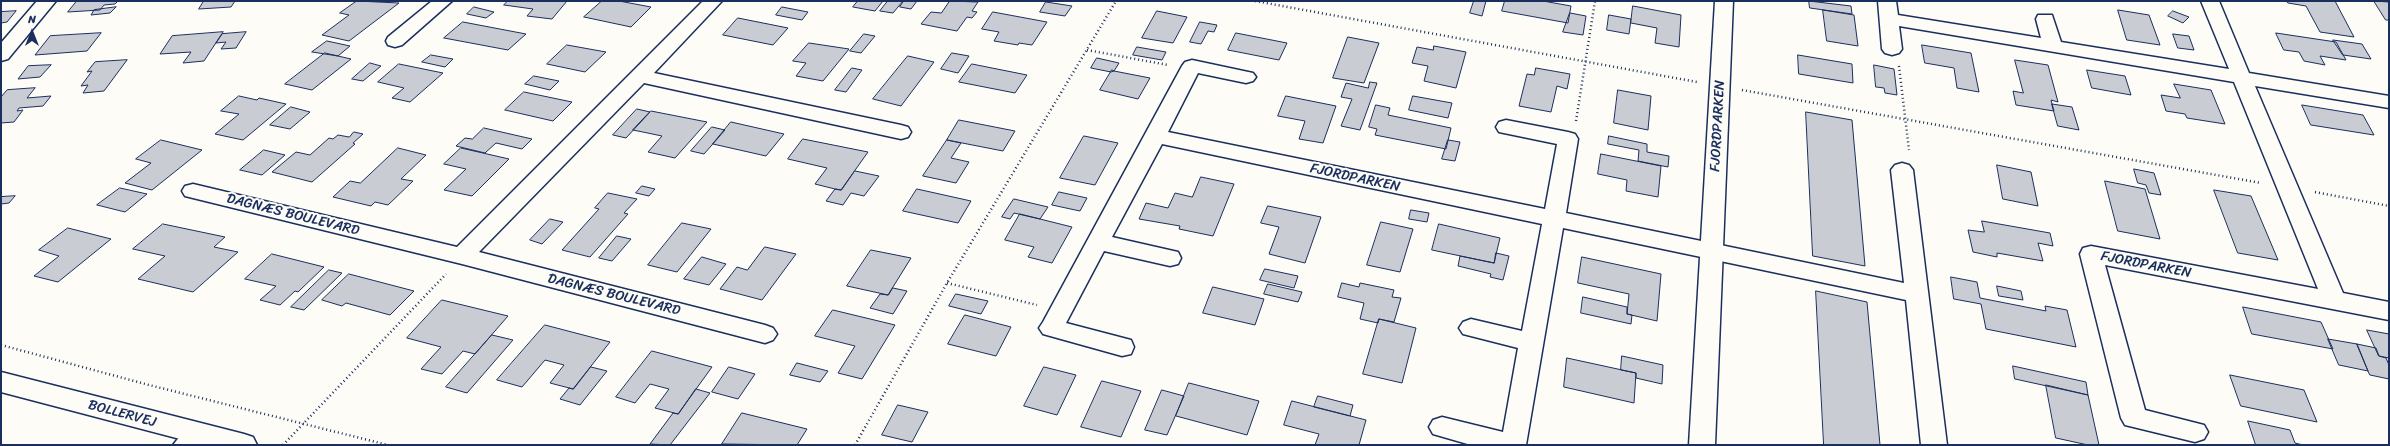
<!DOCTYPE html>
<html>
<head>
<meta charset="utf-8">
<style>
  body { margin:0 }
  #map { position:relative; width:2390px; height:446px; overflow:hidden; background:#fdfcf7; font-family:Sriracha,sans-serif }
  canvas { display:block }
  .frame { position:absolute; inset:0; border:2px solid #1b2f5e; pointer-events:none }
  .north { position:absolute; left:12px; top:12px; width:40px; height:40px; -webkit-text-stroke:3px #fdfcf7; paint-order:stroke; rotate:0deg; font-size:11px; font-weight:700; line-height:16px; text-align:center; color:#1b2f5e }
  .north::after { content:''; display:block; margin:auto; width:14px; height:18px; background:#1b2f5e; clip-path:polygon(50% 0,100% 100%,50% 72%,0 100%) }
</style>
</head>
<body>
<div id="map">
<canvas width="2390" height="446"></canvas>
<div class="frame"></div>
<div class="north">N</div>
</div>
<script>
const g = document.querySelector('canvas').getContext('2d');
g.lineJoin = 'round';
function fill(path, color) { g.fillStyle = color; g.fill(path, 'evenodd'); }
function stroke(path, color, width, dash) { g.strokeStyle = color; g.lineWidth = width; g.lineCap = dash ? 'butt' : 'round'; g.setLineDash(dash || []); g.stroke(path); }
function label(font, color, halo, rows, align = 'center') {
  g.font = font + ' Sriracha,sans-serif'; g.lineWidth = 4; g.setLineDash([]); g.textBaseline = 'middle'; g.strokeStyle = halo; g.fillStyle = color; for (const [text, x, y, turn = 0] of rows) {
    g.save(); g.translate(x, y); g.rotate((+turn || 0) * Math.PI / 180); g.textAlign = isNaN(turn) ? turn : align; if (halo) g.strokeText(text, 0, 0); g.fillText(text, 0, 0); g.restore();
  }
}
const building = new Path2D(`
  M77 1H118L115 4 104 5 100 10 68 12Z
  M204 1H235L231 7 199 9Z
  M357 1 399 3 349 41 322 35 349 15 340 13Z
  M508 1H567L552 19 527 16 533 9 504 5Z
  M602 1H619L651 7 631 27 584 17Z
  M858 1H883L875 11 853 7Z
  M888 1H903L893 13 880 11Z
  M904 1H917L911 9 900 7Z
  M950 1 978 2 972 11 977 12 972 18 967 17 957 31 921 24 931 12 941 13Z
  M1474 1H1486L1482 16 1470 13Z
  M1505 1H1543L1571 6 1568 23 1502 11Z
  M1809 1 1851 6 1852 14 1810 8Z
  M2287 1H2335L2354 37 2320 32 2306 6 2288 3Z
  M2374 1 2389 2V20H2386Z
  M1046 2 1072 6 1065 16 1040 12Z
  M1633 6 1681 15 1679 47 1655 43 1657 28 1631 23Z
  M116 7 110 13 91 15 94 10Z
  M474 7 494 12 486 18 467 14Z
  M782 7 808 12 802 20 776 15Z
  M1823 10 1854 15 1858 46 1827 41Z
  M2118 10 2149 15 2160 45 2127 40Z
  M16 11 7 22 1 23V12Z
  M1157 11 1187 17 1173 43 1142 38Z
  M2173 11 2189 17 2183 23 2168 16Z
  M993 12 1047 22 1032 45 1019 43 1018 45 994 41 999 32 982 29Z
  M1570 13 1586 16 1583 35 1563 32Z
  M1609 15 1631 19 1629 34 1607 30Z
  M738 18 788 28 773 45 723 35Z
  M463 22 526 34 508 50 444 38Z
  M1200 22 1217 25 1214 32 1208 31 1201 44 1190 42Z
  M223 32 204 61 183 63 191 52 160 54 172 36Z
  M246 32 236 48 221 49 226 42 216 43 222 34Z
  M101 33 87 51 35 55 50 36Z
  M1236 33 1287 43 1279 60 1228 50Z
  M2276 33 2336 42 2346 60 2320 56 2325 65 2304 61 2299 52 2284 50Z
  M864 34 875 36 861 53 850 51Z
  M2173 34 2189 36 2194 50 2178 48Z
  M1348 37 1379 43 1364 83 1333 78Z
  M2333 40 2362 44 2371 59 2343 55Z
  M327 41 350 46 338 56 312 52Z
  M809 43 849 49 823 81 796 76 806 63 793 61Z
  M567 45 606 52 585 72 547 64Z
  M1922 45 1971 53 1979 92 1957 88 1954 68 1925 63Z
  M1434 46 1466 52 1456 88 1424 81 1428 66 1412 63 1417 47 1433 50Z
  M1137 47 1166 52 1162 60 1133 55Z
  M325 53 351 59 312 90 285 84Z
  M952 53 969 56 958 73 941 69Z
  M431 55 453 59 445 67 422 62Z
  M1798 55 1852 64 1853 83 1799 74Z
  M908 56 934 62 901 106 873 99Z
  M1097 58 1119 63 1114 71 1111 72 1091 68Z
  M127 60 104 91 83 93 88 85 81 86 92 71 87 72 95 62Z
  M2015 60 2048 65 2058 102 2051 100 2054 111 2016 105 2013 91 2023 93Z
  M370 63 381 66 363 81 352 79Z
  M399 64 443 73 410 102 392 98 404 88 378 82Z
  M972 64 1027 75 1015 93 959 82Z
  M51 65 40 77 18 79 28 66Z
  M1874 65 1894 69 1897 95 1885 93 1884 88 1876 87Z
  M852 68 862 70 846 92 835 90Z
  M1536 68 1570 74 1567 89 1557 86 1551 112 1519 106 1527 74 1534 75Z
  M1112 70 1114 71 1150 78 1138 99 1100 90Z
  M2087 70 2125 76 2131 95 2092 88Z
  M534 76 559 81 550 90 525 84Z
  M1370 82 1377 83 1360 130 1341 126 1352 99 1341 97 1346 83 1368 88Z
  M2174 84 2211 90 2225 124 2187 118 2185 114 2166 111 2161 95 2180 98Z
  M35 88 27 98 51 96 43 106 19 108 17 111 23 110 14 122 1 123V97L7 90Z
  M1618 90 1651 96 1648 130 1614 123Z
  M524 92 572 102 553 121 505 110Z
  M239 96 257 100 259 98 286 104 243 140 215 134 239 114 221 111Z
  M1286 96 1336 106 1323 143 1299 139 1305 121 1278 116Z
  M1413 96 1452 103 1448 118 1409 110Z
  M2052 104 2072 107 2079 130 2058 126Z
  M1376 105 1390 108 1388 115 1451 128 1446 149 1375 135 1377 129 1369 127Z
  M2302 105 2363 115 2374 135 2311 125Z
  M291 107 310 112 290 129 270 125Z
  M637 109 650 112 626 138 613 135Z
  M651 111 707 122 675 158 648 152 662 136 633 130Z
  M1806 112 1852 120 1865 266 1813 256Z
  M959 120 1015 131 1003 151 947 140Z
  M731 122 784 134 766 156 713 144Z
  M712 127 725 130 704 154 691 151Z
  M484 128 532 139 522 149 496 143 485 153 456 146 465 138 472 139Z
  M354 132 363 134 353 143 355 144 312 182 272 172 296 152 310 155 329 138 333 139 338 135 349 137Z
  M1084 136 1118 143 1095 185 1060 178Z
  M1609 136 1647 144V152L1669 156 1668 167 1638 161 1639 150 1608 144Z
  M803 139 868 152 841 190 835 189 815 184 827 168 788 159Z
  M161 140 202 150 152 190 125 183 151 163 136 159Z
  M947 140 961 143 951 158 969 162 956 183 923 176Z
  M1448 140 1460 142 1455 161 1442 159Z
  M398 148 426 155 401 179 413 181 388 205 375 202 371 206 333 197 350 181 360 183Z
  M461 148 509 159 472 196 444 190 466 169 444 164Z
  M264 150 285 155 262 175 240 170Z
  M1601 154 1661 166 1658 197 1626 191 1627 180 1598 174Z
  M1997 165 2031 172 2038 206 2003 199Z
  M2134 169 2154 173 2161 195 2149 193 2146 185 2138 183Z
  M855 171 879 176 864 196 851 193 843 205 826 201 835 189 841 190Z
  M1201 177 1234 184 1213 236 1179 229 1180 226 1139 219 1146 203 1168 208 1175 193 1192 197Z
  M2105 181 2145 189 2160 239 2118 231Z
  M642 186 655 189 649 196 636 193Z
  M120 188 147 194 125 212 97 205Z
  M917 189 971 201 958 223 903 211Z
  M2214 190 2251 196 2278 260 2238 253Z
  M1059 192 1087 198 1080 211 1052 205Z
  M608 193 637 199 624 213 628 214 590 257 562 250 599 209 595 208Z
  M15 196 9 203 1 204V197Z
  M1014 199 1048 207 1040 219 1014 213 1010 219 1002 217Z
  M1268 206 1321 217 1305 263 1269 254 1279 227 1261 223Z
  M1411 210 1429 213 1427 222 1409 219Z
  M1020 214 1072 227 1052 263 1028 257 1034 247 1005 240Z
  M550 219 563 222 542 244 530 240Z
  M1982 221 2050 233 2053 246 2038 243 2043 261 1997 253V257L1973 252 1968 230 1984 232Z
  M1381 222 1413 229 1400 272 1367 265Z
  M682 223 711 229 677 272 648 265Z
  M163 224 225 237 214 247 238 252 193 292 138 279 165 256 133 249Z
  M1439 224 1500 238 1494 263 1432 250Z
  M68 228 111 239 58 282 34 276 59 256 39 250Z
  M617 236 631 239 612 261 599 258Z
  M765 247 796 254 762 300 720 289 737 267 747 270Z
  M871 250 911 258 888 295 847 286Z
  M1496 253 1509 256 1503 280 1490 277 1491 274 1458 266 1460 256 1494 263Z
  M272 254 324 267 298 292 295 291 280 305 260 300 276 286 245 279Z
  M702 257 726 264 709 285 684 279Z
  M1582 257 1661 274 1657 321 1627 314 1629 294 1578 283Z
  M1265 269 1298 276 1294 288 1260 280Z
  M329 270 342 273 304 310 291 307Z
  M349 274 414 291 390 315 346 303 342 306 322 300Z
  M1951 277 1977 282 1980 298 2046 311 2045 306 2067 310 2076 347 1986 329 1981 304 1954 299Z
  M1342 283 1359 287 1360 283 1394 290 1392 297 1401 298 1394 322 1379 319 1378 323 1360 319 1364 303 1338 297Z
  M1268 284 1302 292 1298 302 1264 294Z
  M1997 286 2021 291 2023 300 1999 296Z
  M1213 287 1264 299 1255 325 1203 313Z
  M893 288 907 291 893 314 870 308 880 294 888 295Z
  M1816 291 1867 302 1880 445H1824Z
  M956 294 988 301 981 314 949 306Z
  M1583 297 1627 307V314L1632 315 1631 324 1581 313Z
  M442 300 508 316 475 354 463 351 442 374 421 369 441 347 407 338Z
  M2243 307 2321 322 2333 349 2252 334Z
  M833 310 895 325 862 379 838 373 855 346 815 336Z
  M965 315 1011 327 996 356 948 344Z
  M1379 319 1416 328 1402 383 1363 374Z
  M545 325 610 342 573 389 550 383 564 365 545 360 522 387 497 380Z
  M2367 330 2389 334V358L2379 356Z
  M492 335 513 340 467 393 446 387Z
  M2328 339 2357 344 2368 371 2339 365Z
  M2357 344 2376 348 2379 356 2386 358 2389 365V379L2370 375Z
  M652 351 712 367 678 414 655 408 669 389 650 384 635 403 616 397Z
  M1622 356 1663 365 1662 384 1636 378V373L1621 370Z
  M1567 358 1636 373 1634 403 1564 387Z
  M797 363 828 371 820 382 790 375Z
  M2013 366 2086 382 2088 395 2015 379Z
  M591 367 607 371 580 405 560 399 569 388 573 389Z
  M729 367 755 374 738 399 712 392Z
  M1044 367 1076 375 1057 415 1024 406Z
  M2230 375 2304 390 2317 422 2241 406Z
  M1102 381 1141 391 1121 437 1081 427Z
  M1189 383 1259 401 1247 435 1176 416Z
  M2046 385 2088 395 2099 445H2088L2056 438Z
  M696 389 710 393 670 445 650 444 673 413 678 414Z
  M1162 390 1184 396 1167 435 1145 430Z
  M1318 396 1353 405 1350 416 1314 407Z
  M1292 401 1366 420 1359 445H1315L1319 434 1284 425Z
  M898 405 928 412 912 442 882 435Z
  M742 413 807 429 797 445 722 444Z
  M2248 421 2290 430 2295 443 2303 445H2256Z`);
const path = new Path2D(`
  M1255 1 1697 82
  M1087 50 1168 65
  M1899 66 1909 150
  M1742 90 2261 183
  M1576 121 1595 1
  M2315 192 2389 206
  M947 283 1037 305
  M1 345 149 385 388 445
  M283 445 446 274
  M855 445 947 283 1116 1`);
const minor = new Path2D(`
  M37 1H56L8 59 1 61V43Z
  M432 1H452L402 45 395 47 388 45 386 41 388 37Z
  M703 1H722L654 73 901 125 908 127 911 132 908 137 901 139 644 83 479 252 765 325 773 328 777 334 773 340 765 343 462 264 193 198 185 196 182 191 185 186 193 184 457 247Z
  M1878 1H1896L1898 15 2041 38 2036 19 2038 15H2052L2061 42 2229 69 2201 1H2219L2249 73 2389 96V108L2255 86 2343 293 2389 302V320L2105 265 2145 410 2204 425 2208 432 2204 439 2195 442 2125 425 2121 418 2080 254 2083 248 2091 246 2318 289 2234 82 1899 26 1902 49 1899 53 1892 55 1885 53 1882 49Z
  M1192 60 1253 73 1256 77 1253 81 1246 83 1198 73 1168 132 1545 209 1557 144 1499 132 1496 127 1499 122 1506 120 1568 132 1575 134 1578 139 1566 213 1904 283 1891 170 1895 165 1902 163 1909 165 1913 170 1947 445H1921L1906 300 1563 228 1526 445H1471L1433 434 1429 427 1433 420 1442 417 1503 432 1518 348 1463 334 1459 328 1463 322 1471 319 1522 331 1542 224 1162 144 1112 237 1178 252 1181 258 1178 264 1170 266 1104 251 1066 323 1131 340 1134 347 1131 354 1122 356 1043 334 1039 328 1043 322 1182 66 1185 62Z
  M197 423 206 426 210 433 202 445H173L188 426Z`);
const tertiary = new Path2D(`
  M1715 1H1733L1715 445H1689Z`);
const secondary = new Path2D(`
  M1 372 244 434 253 437 257 445H203L1 392Z`);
const streetNames = [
  ["FJORDPARKEN",1718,126,-87],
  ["FJORDPARKEN",1355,178,12],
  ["DAGNÆS BOULEVARD",293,215,14],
  ["FJORDPARKEN",2146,265,11],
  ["DAGNÆS BOULEVARD",614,295,14],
  ["BOLLERVEJ",122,414,15]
];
fill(building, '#c9ccd3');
stroke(building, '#1b2f5e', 1);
stroke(minor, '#1b2f5e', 3);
stroke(tertiary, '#1b2f5e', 3);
stroke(secondary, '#1b2f5e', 3);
stroke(path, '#1b2f5e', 2.5, [1, 3]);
fill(minor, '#fdfcf7');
fill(tertiary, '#fdfcf7');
fill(secondary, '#fdfcf7');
label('14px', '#1b2f5e', '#fdfcf7', streetNames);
</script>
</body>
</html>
